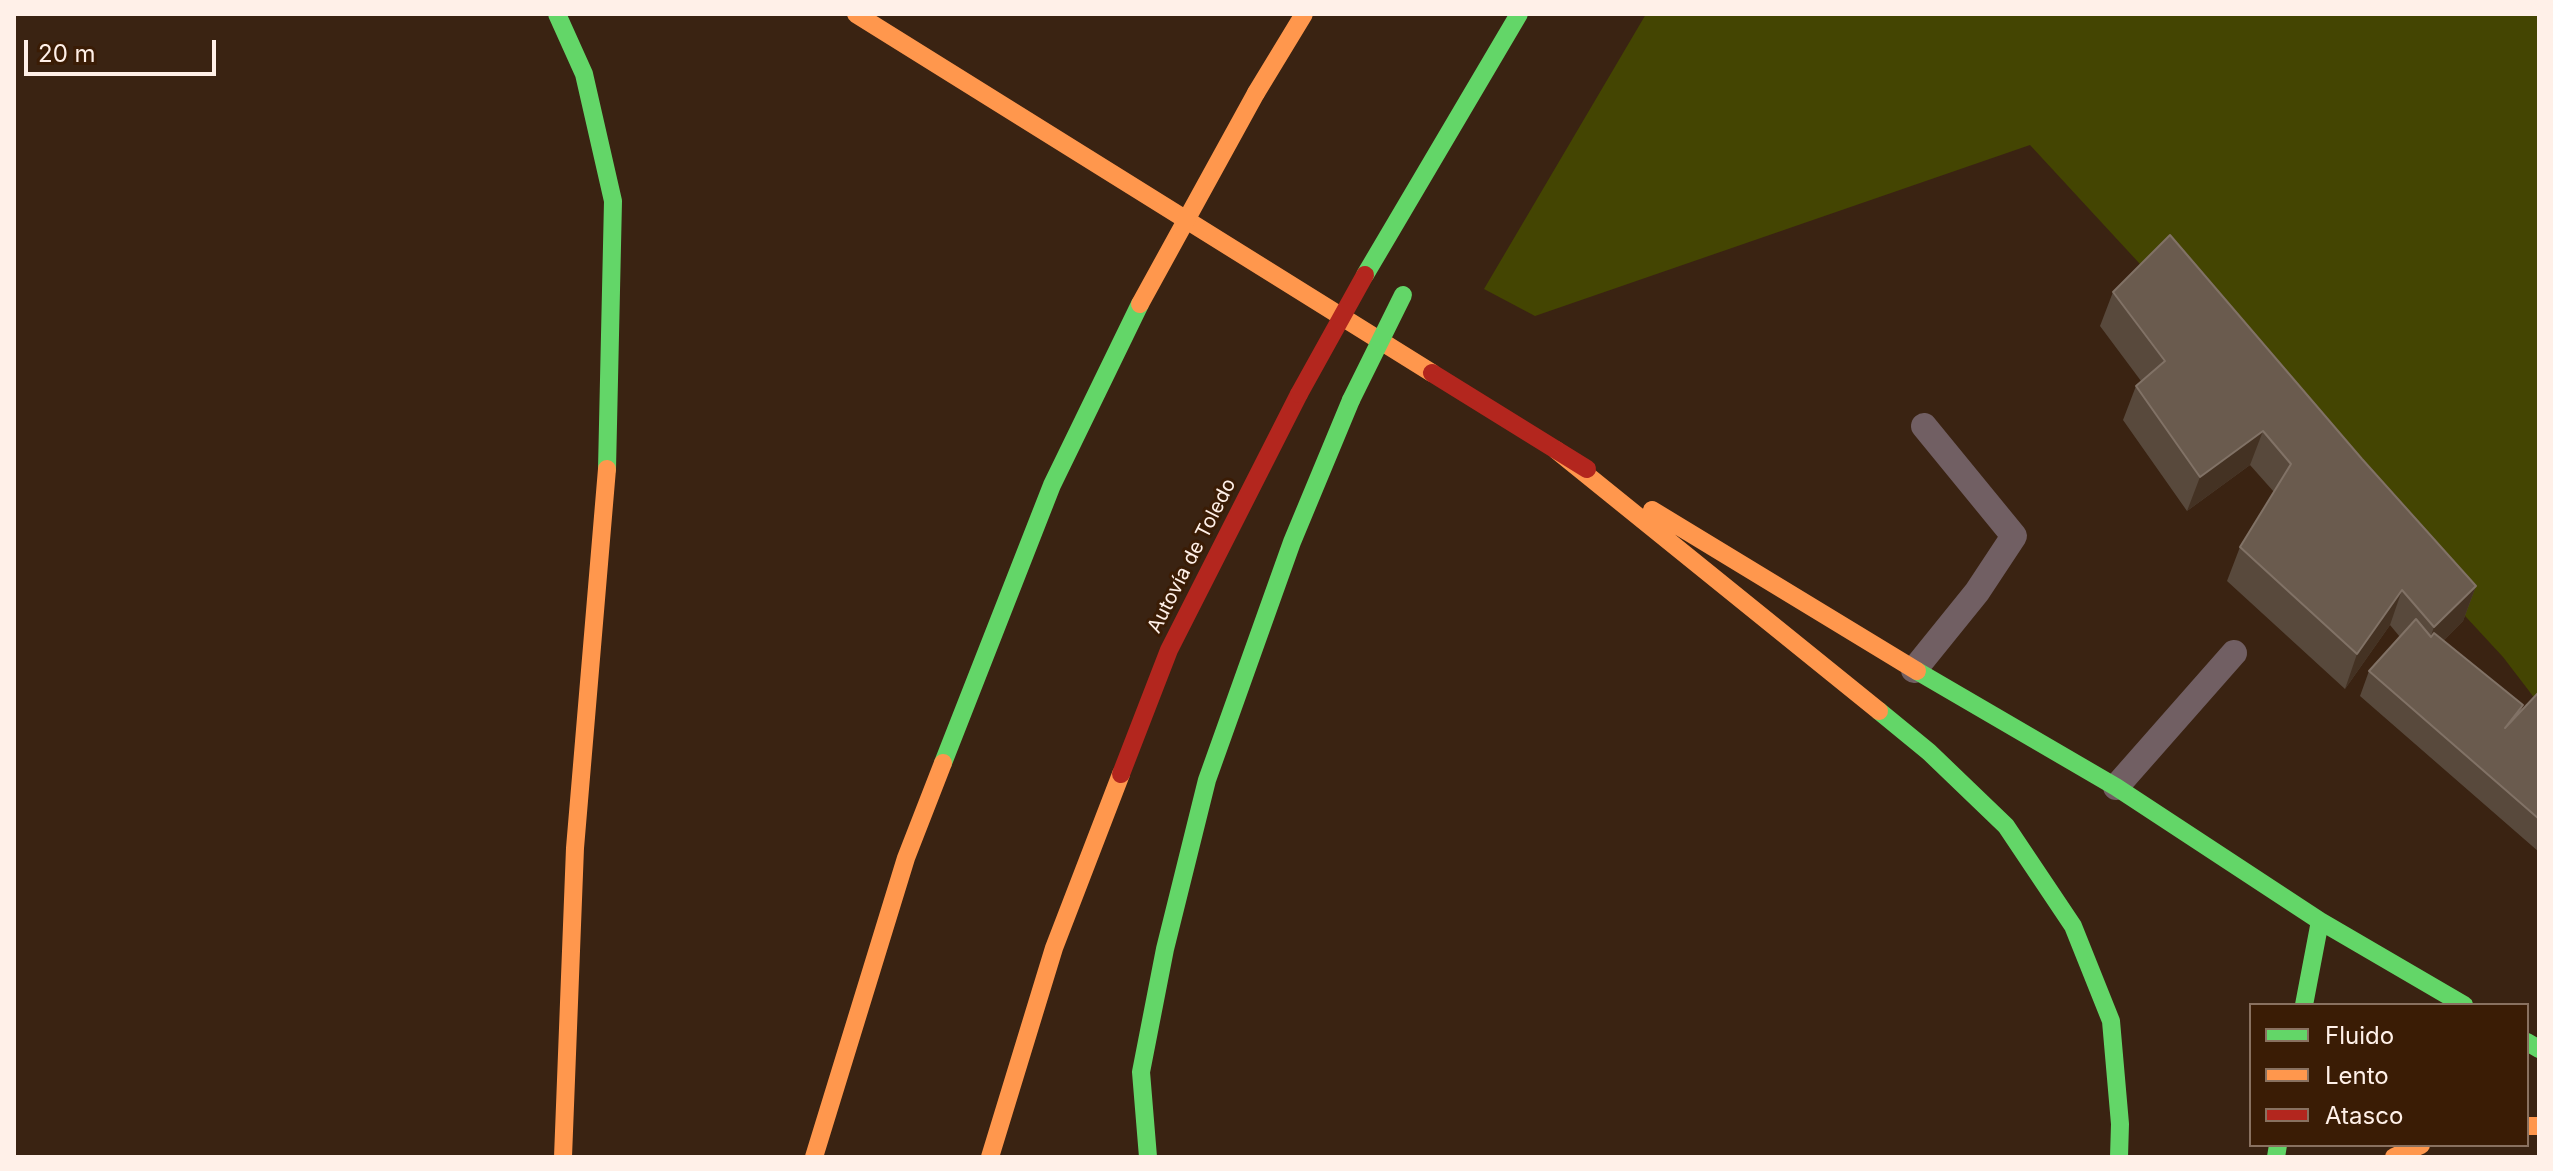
<!DOCTYPE html>
<html>
<head>
<meta charset="utf-8">
<style>
  body { margin:0 }
  #map { position:relative; width:2553px; height:1171px; overflow:hidden; background:#3a2312; font-family:Inter,sans-serif }
  canvas { display:block }
  .frame { position:absolute; inset:0; border:16px solid #fff0e8; pointer-events:none }
  .legend { position:absolute; left:2249px; top:1003px; width:280px; height:144px; box-sizing:border-box; background:#3a1c05; border:2px solid #897160; margin:0; padding:10px 14px; list-style:none; font-size:24px; color:#fff0e8 }
  .legend li { display:flex; align-items:center; gap:16px; height:40px }
  .legend b { width:40px; border:2px solid #897160 }
  .scale { position:absolute; left:24px; top:40px; width:192px; height:36px; box-sizing:border-box; border:4px solid #fff0e8; border-top:0; padding-left:10px; font-size:24px; line-height:28px; white-space:nowrap; color:#fff0e8; -webkit-text-stroke:6px #3a1c05; paint-order:stroke }
</style>
</head>
<body>
<div id="map">
<canvas width="2553" height="1171"></canvas>
<div class="frame"></div>
<ul class="legend">
<li><b style="height:10px;background:#63d668"></b>Fluido</li>
<li><b style="height:10px;background:#ff974d"></b>Lento</li>
<li><b style="height:10px;background:#b3261e"></b>Atasco</li>
</ul>
<div class="scale">20 m</div>
</div>
<script>
const g = document.querySelector('canvas').getContext('2d');
g.lineJoin = 'round';
function fill(path, color) { g.fillStyle = color; g.fill(path, 'evenodd'); }
function stroke(path, color, width, dash) { g.strokeStyle = color; g.lineWidth = width; g.lineCap = dash ? 'butt' : 'round'; g.setLineDash(dash || []); g.stroke(path); }
function label(font, color, halo, rows, align = 'center') {
  g.font = font + ' Inter,sans-serif'; g.lineWidth = 6; g.setLineDash([]); g.textBaseline = 'middle'; g.strokeStyle = halo; g.fillStyle = color; for (const [text, x, y, turn = 0] of rows) {
    g.save(); g.translate(x, y); g.rotate((+turn || 0) * Math.PI / 180); g.textAlign = isNaN(turn) ? turn : align; if (halo) g.strokeText(text, 0, 0); g.fillText(text, 0, 0); g.restore();
  }
}
const green = new Path2D(`
  M1646 14H2539V704L2503 657 2030 145 1535 316 1484 289Z`);
const lane = new Path2D(`
  M1914 670 1977 592 2014 536 1924 426
  M2116 787 2234 653`);
const fast = new Path2D(`
  M557 14 584 74 613 201 607 469
  M1365 275 1519 14
  M1917 671 2116 787 2320 921 2464 1005
  M1879 711 1929 752 2006 826 2073 926 2111 1021 2120 1124 2119 1157
  M943 763 1052 485 1140 304
  M2304 1005 2320 921
  M2527 1042 2539 1049
  M1148 1157 1141 1072 1165 949 1207 780 1292 542 1351 400
  M2276 1157 2278 1145`);
const slow = new Path2D(`
  M856 14 1432 373
  M1256 93 1304 14
  M1556 450 1879 711
  M1652 510 1917 671
  M2527 1126H2539
  M563 1157 575 848 607 469
  M814 1157 906 858 943 763
  M990 1157 1054 948 1121 774
  M2394 1157 2421 1145`);
const jam = new Path2D(`
  M1432 373 1587 469
  M1121 774 1169 650 1299 394`);
const fastBridge = new Path2D(`
  M1351 400 1403 295`);
const slowBridge = new Path2D(`
  M1140 304 1256 93`);
const jamBridge = new Path2D(`
  M1299 394 1365 275`);
const wall = new Path2D(`
  M2113 292 2362 459 2476 586 2463 621 2443 641 2523 705 2521 711 2539 692V852L2360 696 2369 671 2400 637 2390 625 2345 689 2227 581 2240 547 2274 492 2250 465 2187 511 2123 420 2136 386 2141 381 2100 326Z`);
const shadedWall = new Path2D(`
  M2263 431 2250 465 2187 511 2200 477Z
  M2476 586 2463 621 2422 662 2434 627Z
  M2402 590 2390 625 2345 689 2357 654Z`);
const building = new Path2D(`
  M2170 235 2362 459 2476 586 2434 627 2402 590 2357 654 2240 547 2291 464 2263 431 2200 477 2136 386 2165 361 2113 292Z
  M2416 619 2431 637 2434 633 2523 705 2505 728 2539 692V819L2369 671Z`);
const streetNames = [
  ["Autovía de Toledo",1192,556,-63]
];
fill(green, '#444502');
stroke(lane, '#715f63', 26);
stroke(fast, '#63d668', 18);
stroke(slow, '#ff974d', 18);
stroke(jam, '#b3261e', 18);
stroke(fastBridge, '#63d668', 18);
stroke(slowBridge, '#ff974d', 18);
stroke(jamBridge, '#b3261e', 18);
fill(wall, '#58493c');
fill(shadedWall, '#443223');
fill(building, '#6a5b4e');
stroke(building, '#817266', 2);
label('20px', '#fff0e8', '#3a1c05', streetNames);
</script>
</body>
</html>
